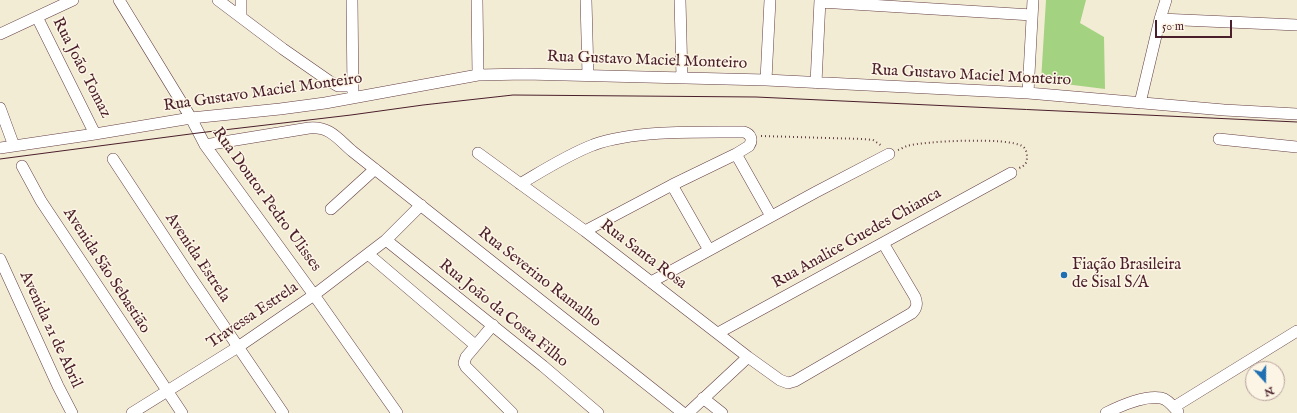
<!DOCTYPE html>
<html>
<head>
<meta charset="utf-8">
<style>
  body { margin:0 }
  #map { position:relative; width:1297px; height:413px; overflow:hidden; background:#f3ecd4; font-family:"IM FELL English",serif }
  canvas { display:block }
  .north { position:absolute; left:1245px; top:361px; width:40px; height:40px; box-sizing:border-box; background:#fcf5e5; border:1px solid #b59f9b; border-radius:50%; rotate:159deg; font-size:11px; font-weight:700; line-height:16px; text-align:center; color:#4a1f2b }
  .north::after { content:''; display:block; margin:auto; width:14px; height:18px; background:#1f6fb2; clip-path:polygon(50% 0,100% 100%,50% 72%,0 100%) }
  .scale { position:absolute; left:1155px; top:20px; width:77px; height:18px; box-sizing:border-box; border:2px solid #4a1f2b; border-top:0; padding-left:5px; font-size:12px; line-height:14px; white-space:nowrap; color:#4a1f2b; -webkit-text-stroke:3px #fcf5e5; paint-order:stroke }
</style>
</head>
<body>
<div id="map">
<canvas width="1297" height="413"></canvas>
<div class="north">N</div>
<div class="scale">50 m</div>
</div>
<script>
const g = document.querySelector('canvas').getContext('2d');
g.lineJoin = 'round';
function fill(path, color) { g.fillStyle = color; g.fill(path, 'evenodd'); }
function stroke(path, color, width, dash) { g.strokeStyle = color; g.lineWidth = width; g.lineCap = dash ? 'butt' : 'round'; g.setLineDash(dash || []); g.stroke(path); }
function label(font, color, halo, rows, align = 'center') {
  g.font = font + ' "IM FELL English",serif'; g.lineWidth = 3; g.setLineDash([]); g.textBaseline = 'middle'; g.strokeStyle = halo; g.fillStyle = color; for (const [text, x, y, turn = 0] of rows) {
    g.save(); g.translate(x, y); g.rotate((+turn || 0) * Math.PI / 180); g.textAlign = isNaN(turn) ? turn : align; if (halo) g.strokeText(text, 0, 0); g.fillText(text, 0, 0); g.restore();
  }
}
const green = new Path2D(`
  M1046 0H1086L1080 23 1104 37 1105 89 1041 81Z`);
const path = new Path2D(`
  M761 136 863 139 873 140 882 146
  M898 150C901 149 904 147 907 146 924 141 1008 137 1022 146 1026 148 1027 153 1027 157 1027 163 1025 166 1019 168`);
const minor = new Path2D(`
  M119 0 191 118 205 145 314 295 397 413
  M218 0 283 49 329 81 338 86H353
  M241 0V17
  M352 0 353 93
  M477 0 478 75
  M586 0 588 75
  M680 0 682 78
  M820 2 1032 15
  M37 17 95 134
  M1160 19 1297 25
  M0 34 73 0
  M766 80 770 0
  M816 83 820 0
  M1028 93 1033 0
  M1140 103 1160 19 1166 0
  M0 108 14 146
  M1219 139 1297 147
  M205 145 309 128C330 126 338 139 352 151L683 413
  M0 148 95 134 191 118 280 109 325 103 478 75 525 74 766 80 1028 93 1224 110 1297 114
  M478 153 585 231 748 357 780 380 788 383 795 381 912 313C917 308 918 304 915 297L883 243
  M736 154 771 216
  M113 159 192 279 283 413
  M22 166 41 201 182 413
  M520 184C544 170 567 155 593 145 635 130 699 132 744 132 751 134 753 140 749 146L736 154 672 185 585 231
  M672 185 709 250
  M331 209 375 169
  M386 240 543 366 598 413
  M368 254 475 345
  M0 259 58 386 72 413
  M651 282 816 192 889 154
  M493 325 466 357 464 363 466 367 512 413
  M718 333 1011 173
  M703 398 722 413
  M1174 407 1297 331
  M132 413 238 347 314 295 386 240 421 205
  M688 413 748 357
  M1106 413C1120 406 1145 395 1161 398 1167 399 1174 407 1178 412`);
const tram = new Path2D(`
  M0 159 198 133 351 115 423 105 513 95 756 97 1297 122`);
const markers = [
  [1064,275,4,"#1f6fb2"]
];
const streetNames = [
  ["Rua Gustavo Maciel Monteiro",647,61,2],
  ["Rua João Tomaz",81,68,63],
  ["Rua Gustavo Maciel Monteiro",971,76,3],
  ["Rua Gustavo Maciel Monteiro",263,93,-8],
  ["Rua Doutor Pedro Ulisses",266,200,54],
  ["Rua Analice Guedes Chianca",857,239,-29],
  ["Rua Santa Rosa",643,255,37],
  ["Avenida Estrela",197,258,56],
  ["Avenida São Sebastião",106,271,57],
  ["Rua Severino Ramalho",539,278,38],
  ["Rua João da Costa Filho",503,314,39],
  ["Travessa Estrela",253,316,-34],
  ["Avenida 21 de Abril",50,330,65]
];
const poiNames = [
  ["Fiação Brasileira",1072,266],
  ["de Sisal S/A",1072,284]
];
fill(green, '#a3d280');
stroke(minor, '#633e44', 12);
stroke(path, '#633e44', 2, [1, 3]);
stroke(minor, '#fff', 11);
stroke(tram, '#4a1f2b', 1);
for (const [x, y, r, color] of markers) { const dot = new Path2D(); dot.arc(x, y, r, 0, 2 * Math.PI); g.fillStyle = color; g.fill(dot); stroke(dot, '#fcf5e5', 1.5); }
label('16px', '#4a1f2b', '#fcf5e5', streetNames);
label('16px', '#4a1f2b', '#fcf5e5', poiNames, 'left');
</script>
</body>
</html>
